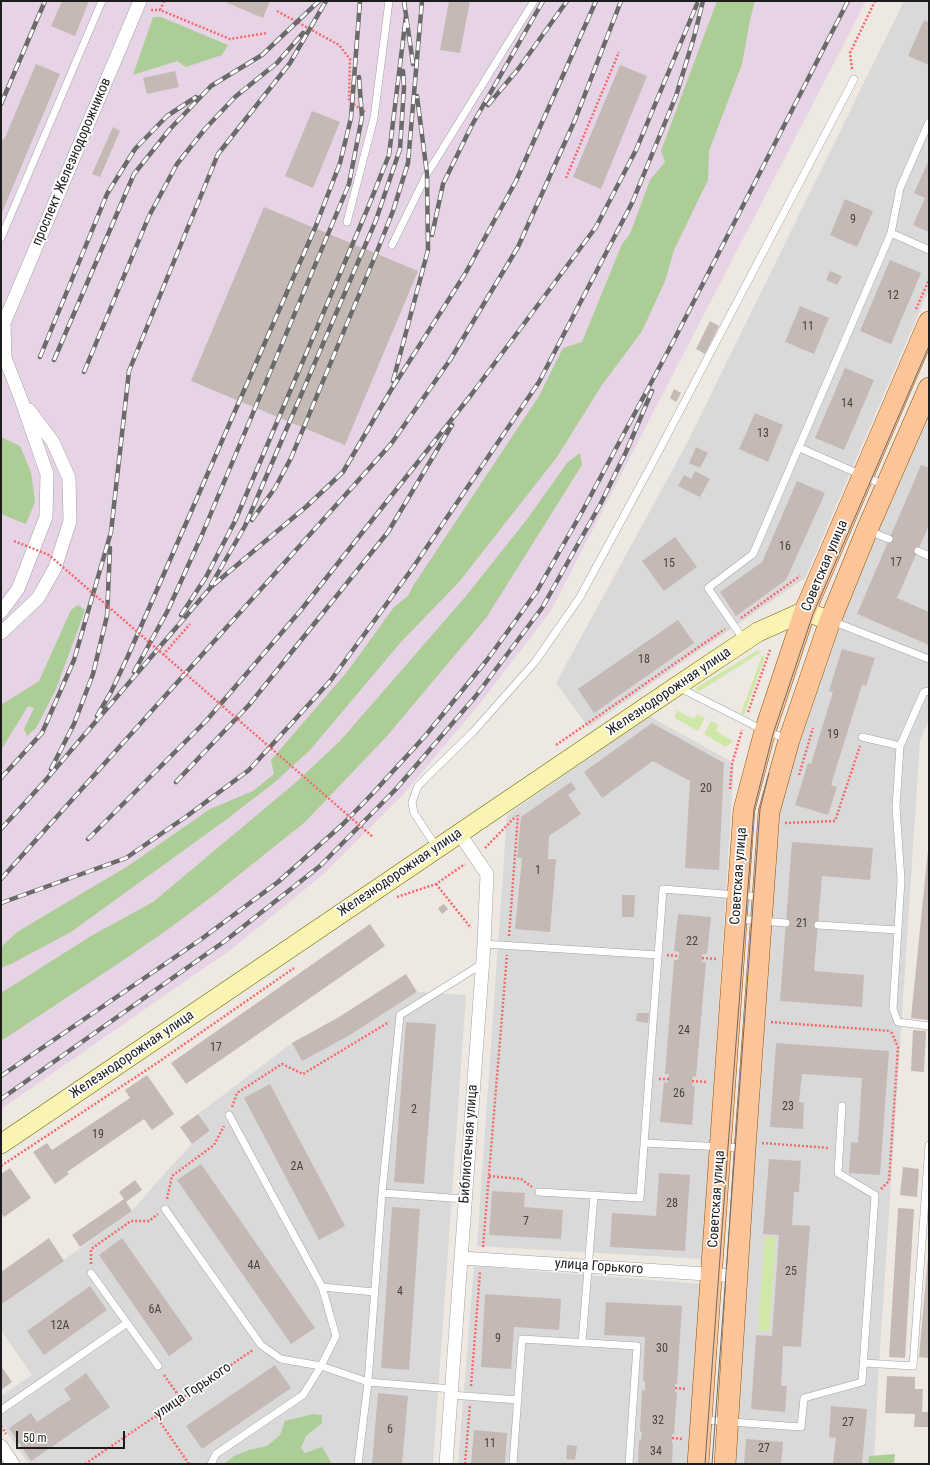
<!DOCTYPE html>
<html>
<head>
<meta charset="utf-8">
<style>
  body { margin:0 }
  #map { position:relative; width:930px; height:1465px; overflow:hidden; background:#ede8e1; font-family:"Roboto Condensed",sans-serif }
  canvas { display:block }
  .frame { position:absolute; inset:0; border:2px solid #1c1c1c; pointer-events:none }
  .scale { position:absolute; left:16px; top:1431px; width:109px; height:18px; box-sizing:border-box; border:2px solid #1c1c1c; border-top:0; padding-left:5px; font-size:12px; line-height:14px; white-space:nowrap; color:#1c1c1c; -webkit-text-stroke:3px #fff; paint-order:stroke }
</style>
</head>
<body>
<div id="map">
<canvas width="930" height="1465"></canvas>
<div class="frame"></div>
<div class="scale">50 m</div>
</div>
<script>
const g = document.querySelector('canvas').getContext('2d');
g.lineJoin = 'round';
function fill(path, color) { g.fillStyle = color; g.fill(path, 'evenodd'); }
function stroke(path, color, width, dash) { g.strokeStyle = color; g.lineWidth = width; g.lineCap = dash ? 'butt' : 'round'; g.setLineDash(dash || []); g.stroke(path); }
function label(font, color, halo, rows, align = 'center') {
  g.font = font + ' "Roboto Condensed",sans-serif'; g.lineWidth = 3.5; g.setLineDash([]); g.textBaseline = 'middle'; g.strokeStyle = halo; g.fillStyle = color; for (const [text, x, y, turn = 0] of rows) {
    g.save(); g.translate(x, y); g.rotate((+turn || 0) * Math.PI / 180); g.textAlign = isNaN(turn) ? turn : align; if (halo) g.strokeText(text, 0, 0); g.fillText(text, 0, 0); g.restore();
  }
}
const residential = new Path2D(`
  M904 1H929V289L805 578 588 727 556 683 686 445Z
  M929 401V720L920 740 878 1381 874 1464H731L773 821 828 643Z
  M649 716 734 763 703 1259 477 1246 507 815Z
  M417 992 466 995 433 1464H29L1 1424V1396L32 1375 1 1330V1305L132 1211 164 1174 192 1144 210 1132 198 1114 292 1043 302 1060 350 1035Z
  M474 1266 702 1284 690 1464H458Z`);
const industrial = new Path2D(`
  M1 1H866L550 612 481 702 403 795 326 872 233 948 1 1109Z`);
const grass = new Path2D(`
  M758 650 760 653 698 692 696 688Z
  M762 656 765 657 744 715 741 713Z
  M676 710 694 719 697 714 705 718 698 731 675 718Z
  M711 721 719 725 716 731 733 741 726 747 704 734Z
  M765 1236 776 1237 769 1331H758Z`);
const forest = new Path2D(`
  M717 1H755L750 20 742 64 709 151 708 180 674 250 665 281 642 331 602 385 557 457 459 582 401 642 310 750 275 782 227 819 71 932 11 964 1 968V947L17 932 128 866 210 809 253 791 274 774 271 760 347 672 394 607 408 596 413 586 539 396 563 348 582 342 622 244 630 234 650 180 665 162 661 151Z
  M153 17H161L228 45 222 55 186 67 177 61 133 75Z
  M1 437 20 446 31 472 35 502 26 524 1 514Z
  M580 453 582 465 486 618 387 736 305 822 210 898 167 930 125 959 1 1041V993L91 936 153 902 294 784 340 741 466 596 528 518 567 463Z
  M78 605 85 610 56 689 36 728 27 736 24 729 34 708 28 706 1 750V705L39 681 71 610Z
  M313 1414 322 1415V1423L306 1436 301 1448 305 1453 322 1447 332 1464H224L234 1456 249 1450 267 1446 280 1435 285 1421Z
  M895 1454 894 1464H868L869 1456Z`);
const building = new Path2D(`
  M62 1H89L75 36 51 26Z
  M223 1H270L263 18Z
  M449 1H470L460 53 440 50Z
  M924 20 929 22V65L908 56Z
  M36 64 60 74 1 215V138L4 140Z
  M620 65 647 76 601 189 573 177Z
  M175 71 179 87 147 94 143 78Z
  M312 111 340 122 313 188 285 176Z
  M113 127 120 131 100 177 92 174Z
  M929 160V232L913 225 925 198 914 193Z
  M845 199 873 211 857 247 830 235Z
  M264 207 418 271 345 445 191 381Z
  M890 260 921 273 891 344 860 331Z
  M830 271 842 276 837 285 826 280Z
  M800 306 829 318 814 354 785 342Z
  M710 321 719 326 705 354 696 349Z
  M845 368 874 380 844 450 815 438Z
  M674 389 681 393 676 402 670 398Z
  M755 413 783 425 768 462 739 449Z
  M696 447 708 453 700 468 689 463Z
  M921 465 929 468V525L897 598 929 612V645L857 614Z
  M695 471 710 479 700 497 678 486 684 475 691 479Z
  M797 481 825 493 786 580 736 616 720 592 762 562Z
  M675 537 697 567 664 591 642 561Z
  M678 620 694 643 594 713 578 689Z
  M842 649 875 658 866 686 862 685 831 785 837 787 828 815 795 805 808 763 811 764 833 692 829 691Z
  M652 723 724 763 719 870 685 868 690 781 653 761 602 798 584 772Z
  M571 782 576 789 568 795 581 814 549 836 548 859H556L550 932 515 929 522 858H517L521 817Z
  M792 842 873 848 870 880 822 876 814 971 864 975 862 1007 780 1001Z
  M928 850H929V1007L928 1020 911 1018Z
  M622 895H635L634 917H622Z
  M444 904 448 909 442 914 438 908Z
  M678 914 711 917 707 954H702V962H706L696 1077 693 1076 692 1081V1086H695L692 1125 660 1122 664 1082 668 1083 669 1074H665L674 960H678L679 952 674 951Z
  M370 924 385 946 186 1084 171 1063Z
  M406 974 417 992 350 1035 302 1061 292 1043 339 1017Z
  M637 1013H649L648 1023 636 1021Z
  M406 1022 436 1024 424 1184 394 1182Z
  M913 1030 926 1031 924 1072 911 1071Z
  M776 1043 889 1051 880 1175 849 1173 851 1142 858 1143 862 1078 802 1074 799 1102 804 1103 803 1129 770 1127Z
  M147 1075 174 1114 152 1130 144 1119 67 1172 69 1174 55 1184 33 1152 47 1143 52 1150 130 1098 125 1090Z
  M270 1084 345 1226 319 1240 244 1098Z
  M198 1114 210 1131 192 1144 180 1127Z
  M769 1159 801 1161 799 1192H794L792 1225 810 1226 801 1347 783 1346 781 1386H787L785 1412 751 1409 756 1335 772 1336 779 1235 763 1234Z
  M201 1164 315 1328 291 1344 177 1180Z
  M903 1167 919 1169 917 1197 900 1195Z
  M10 1168 31 1198 4 1217 1 1213V1174Z
  M659 1173 690 1175 685 1251 610 1247 612 1213 656 1216Z
  M135 1180 142 1190 126 1202 132 1211 80 1247 72 1235 124 1199 119 1192Z
  M492 1191 525 1193 524 1207 563 1210 561 1239 489 1235Z
  M392 1207 420 1209 409 1370 381 1368Z
  M898 1208 914 1209 905 1358 889 1357Z
  M49 1238 64 1261 2 1304 1 1302V1272Z
  M122 1238 193 1339 169 1356 99 1255Z
  M928 1256H929V1358L919 1357Z
  M90 1286 107 1310 44 1355 27 1331Z
  M485 1294 561 1299 559 1330 514 1327 511 1369 481 1367Z
  M606 1302 682 1306 677 1384H675V1392H677L674 1434H672V1443H673L672 1464H638L639 1440H641L642 1432H640L642 1390H645V1381H643L645 1337 604 1335Z
  M275 1365 291 1388 202 1449 186 1426Z
  M1 1366 12 1382 1 1390Z
  M86 1373 110 1407 31 1461 9 1428 31 1413 37 1422 71 1399 64 1389Z
  M887 1376 915 1377V1389H923L922 1412H929V1427H914L915 1414 885 1413Z
  M378 1393 408 1396 402 1464H372Z
  M831 1406 867 1409 862 1464H833L836 1438 829 1437Z
  M474 1430 507 1433 505 1464H471Z
  M746 1439 783 1442 781 1464H744Z
  M567 1445 577 1446 575 1460 566 1459Z`);
const path = new Path2D(`
  M164 1 160 10 230 39 267 33
  M151 10H160
  M277 11 339 45 350 59 349 101 365 112
  M852 69 850 53 875 1
  M566 178 619 52
  M916 309 929 280
  M741 618 800 576
  M163 655 190 624
  M748 712 770 650
  M556 745 725 629
  M799 775 813 728
  M730 789 732 764 742 730
  M785 823 835 821 860 746
  M485 848 516 816
  M436 884 471 928
  M397 897 436 884 465 864
  M509 936 518 815
  M667 955 678 956
  M702 958 717 959
  M771 1022 891 1031
  M659 1079H669
  M692 1081 707 1082
  M232 1107 237 1093 282 1064 303 1074 389 1022
  M762 1143 829 1148
  M1 1166 157 1063 294 968
  M489 1176 521 1179 532 1187
  M881 1189 889 1181 898 1047 891 1031
  M167 1199 172 1176 214 1145 224 1126
  M483 1247 507 955
  M91 1264V1249L131 1221H149L158 1214
  M164 1375 181 1399
  M471 1386 480 1272
  M675 1388 686 1389
  M156 1416 189 1464
  M1 1426 6 1434
  M672 1438 683 1439
  M85 1464 253 1350
  M465 1464 470 1405`);
const service = new Path2D(`
  M347 222 374 118 389 1
  M891 233 929 250
  M1 238 102 1
  M392 245 427 174 534 1
  M800 448 884 485
  M869 531 889 539
  M918 551 929 556
  M832 621 929 659
  M744 640 708 588 753 554 891 233 900 188 929 122
  M678 687 765 731 788 739
  M862 737 900 746 924 692 929 691
  M900 746 896 807 901 880 893 1009 898 1022 929 1026
  M437 848 414 813 412 802 418 786 437 767 473 732 535 662 580 597 653 462 854 79
  M738 919 786 923
  M818 925 897 930
  M484 944 658 955
  M229 1115 322 1287 374 1292
  M644 1143 744 1148
  M539 1192 640 1198 663 889 761 897
  M382 1193 400 1015 482 964
  M165 1209 261 1345 281 1359 321 1366 368 1382 452 1389
  M91 1273 158 1366
  M582 1343 594 1195
  M864 1363 913 1366 929 1145
  M451 1395 518 1400
  M1 1410 127 1323
  M703 1420 801 1427 804 1398 862 1382 875 1195 838 1173 842 1106
  M211 1464 216 1454 303 1395 321 1366 336 1336 322 1287
  M358 1464 368 1382 382 1193 465 1199
  M513 1464 522 1339 637 1346 629 1464`);
const minor = new Path2D(`
  M1 612 18 589 46 517 47 474 21 399 5 358 4 323 140 1
  M1 633 38 598 55 568 70 521 69 478 53 442 29 410
  M461 1258 737 1276
  M1 1446 13 1464
  M446 1464 484 944 487 874 459 833`);
const secondary = new Path2D(`
  M1 1144 677 686 758 632 805 611 830 621`);
const primary = new Path2D(`
  M698 1464 744 810 765 731 805 611 929 322
  M725 1464 745 1148 769 812 789 740 830 621 867 530 929 388`);
const tram = new Path2D(`
  M705 1464 728 1147 754 809 773 734 813 614 929 346
  M712 1464 760 809 769 773`);
const rail = new Path2D(`
  M404 1 413 64
  M1 104 45 1
  M488 105 519 68 567 1
  M432 235 443 184 472 125 543 1
  M40 357 107 194 135 149 167 116 196 97
  M54 360 134 174 170 129 211 86 262 55 319 1
  M84 372 149 216 177 164 205 129 235 97 277 63 303 33
  M393 381 428 250 427 174 417 96
  M252 520 275 488 291 458 376 254 393 211 408 163 422 1
  M211 585 245 526 376 220 400 149 404 87 403 71
  M181 615 206 577 235 521 367 210 389 155 406 16
  M134 672 168 610 201 537 349 184 362 117 359 77
  M97 716 111 692 128 656 315 228 340 163 351 118 360 1
  M51 769 74 724 93 674 107 616 110 548
  M1 778 42 733 74 660 111 532 129 371 218 154 290 63 326 1
  M176 782 249 705 388 532 452 425
  M1 829 44 782 211 587 307 506 343 472 391 390 465 274 516 181 596 1
  M88 839 206 721 301 610 471 395 596 227 636 150 697 4
  M1 879 391 444 450 360 518 247 575 120 621 1
  M1 903 126 858 187 816 249 770 331 680 412 569 539 382 632 203 676 96 694 37 703 1
  M1 1076 200 940 278 882 343 824 374 792 426 735 487 660 537 591 583 510 674 340 848 1
  M1 1099 225 941 320 866 396 789 475 697 542 608 600 505 626 452 652 391`);
const pathBridge = new Path2D(`
  M14 541 49 555 373 837`);
const numberNames = [
  ["9",853,220],
  ["12",893,296],
  ["11",808,327],
  ["14",847,404],
  ["13",763,434],
  ["16",785,547],
  ["17",896,563],
  ["15",669,564],
  ["18",644,660],
  ["19",833,735],
  ["20",706,789],
  ["1",538,871],
  ["21",802,924],
  ["22",692,942],
  ["24",684,1031],
  ["17",216,1048],
  ["26",679,1094],
  ["23",788,1107],
  ["2",414,1110],
  ["19",98,1135],
  ["2А",297,1167],
  ["28",672,1204],
  ["7",526,1222],
  ["4А",254,1266],
  ["25",791,1272],
  ["4",400,1292],
  ["6А",155,1310],
  ["12А",60,1326],
  ["9",498,1339],
  ["30",662,1349],
  ["32",658,1421],
  ["27",848,1423],
  ["6",390,1430],
  ["11",490,1444],
  ["27",764,1449],
  ["34",656,1452]
];
const streetNames = [
  ["проспект Железнодорожников",72,162,-67],
  ["Советская улица",825,566,-67],
  ["Железнодорожная улица",669,692,-34],
  ["Железнодорожная улица",400,873,-34],
  ["Советская улица",739,876,-86],
  ["Железнодорожная улица",132,1055,-34],
  ["Библиотечная улица",469,1144,-86],
  ["Советская улица",717,1199,-86],
  ["улица Горького",599,1267,4],
  ["улица Горького",193,1391,-34]
];
fill(residential, '#dad9d9');
fill(industrial, '#e6d3e5');
fill(grass, '#cfe8a7');
fill(forest, '#adcd96');
fill(building, '#c5b9b5');
stroke(service, '#a3a3a3', 8);
stroke(minor, '#a3a3a3', 14);
stroke(secondary, '#706e05', 20);
stroke(primary, '#935001', 22);
stroke(path, '#f9676b', 2.5, [2, 2]);
stroke(service, '#fff', 7);
stroke(minor, '#fff', 13);
stroke(secondary, '#f9f3b4', 19);
stroke(primary, '#fbc499', 21);
stroke(tram, '#6a6a6a', 1);
stroke(rail, '#6a6a6a', 4.5);
stroke(rail, '#fff', 3, [9]);
stroke(pathBridge, '#f9676b', 2.5, [2, 2]);
label('12px', '#464342', null, numberNames);
label('14px', '#1c1c1c', '#fff', streetNames);
</script>
</body>
</html>
